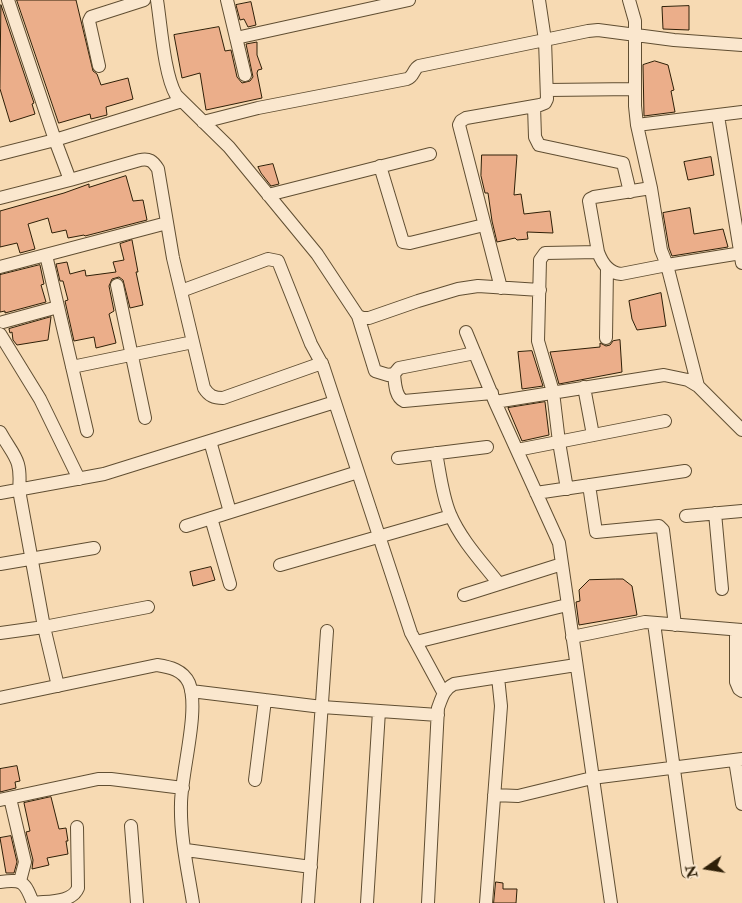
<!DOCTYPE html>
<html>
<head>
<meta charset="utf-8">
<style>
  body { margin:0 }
  #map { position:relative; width:742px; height:903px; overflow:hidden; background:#f7dab3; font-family:"IM FELL Double Pica",serif }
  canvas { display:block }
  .north { position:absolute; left:682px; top:843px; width:50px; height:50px; -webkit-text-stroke:4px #fae7ce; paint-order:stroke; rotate:257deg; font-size:14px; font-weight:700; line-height:20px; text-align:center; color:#2e1f07 }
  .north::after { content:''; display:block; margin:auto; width:18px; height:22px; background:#2e1f07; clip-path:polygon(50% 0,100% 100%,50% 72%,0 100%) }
</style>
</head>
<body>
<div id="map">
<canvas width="742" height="903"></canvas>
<div class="north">N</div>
</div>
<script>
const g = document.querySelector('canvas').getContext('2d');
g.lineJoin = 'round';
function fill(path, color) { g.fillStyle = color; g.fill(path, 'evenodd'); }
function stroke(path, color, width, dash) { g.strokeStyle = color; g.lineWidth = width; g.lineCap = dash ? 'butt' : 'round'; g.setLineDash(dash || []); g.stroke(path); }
const building = new Path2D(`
  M17 0H76L93 71 97 74 101 85 128 78 133 99 106 107 107 115 91 119 90 114 59 123Z
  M251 2 256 25 248 27 244 19 240 20 236 5Z
  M1 5 34 103 32 104 35 114 10 122 0 89Z
  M689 6V30L663 29 662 7Z
  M219 27 225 51 231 50 237 77 242 83 250 81 253 77 246 44 257 42V55L262 69 258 70 257 73 262 98 206 110 200 73 182 78 174 35Z
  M655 61 668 65 674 90 671 91 675 112 644 116 643 65Z
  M482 155H517L514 195 521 194 524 214 550 211 553 233 527 232 528 239 517 240 515 238 497 242 492 221 488 193H485L481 176Z
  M711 157 714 175 688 180 684 162Z
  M273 164 279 184 271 186 261 173 258 167Z
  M126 176 133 201 143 200 147 220 85 236 84 235 68 238 66 230 52 233 48 218 28 224 35 249 20 253 17 243 0 247V211L64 193 89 184V187Z
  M690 208 694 234 723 229 728 247 672 256 669 248 663 213Z
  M132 240 138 272H136L143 305 130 308 123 280 119 277 112 279 109 286 114 311 109 314 116 343 96 348 94 337 74 341 65 301 68 300 63 281H60L56 264 67 262 70 274 85 270 86 276 116 272 113 262 124 260 120 244Z
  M40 265 44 284 41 285 46 302 5 313V311L0 312V275Z
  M661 293 666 326 637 330 632 319 629 301Z
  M51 317 48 340 17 345 13 340 12 332 10 333 9 329Z
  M620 340 622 372 559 384 550 352 600 347V343L606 346 610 345 613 341Z
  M532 351 543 386 522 389 518 352Z
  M545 402 549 435 522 441 508 408Z
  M211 567 215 580 193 586 190 572Z
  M616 579H623L632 586 637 615 579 625 576 602 580 601 579 590 589 580Z
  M17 766 20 781 15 782 16 788 0 792V769Z
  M51 797 59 829 66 828 68 841H66L68 854 47 858 49 865 32 869 33 860 26 832 30 831 24 803Z
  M11 836 17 862 14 873H6L0 838Z
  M496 882 503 883V889H517L516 903H494Z`);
const minor = new Path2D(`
  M8 0 55 140 70 180
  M157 0C161 25 164 74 176 95L229 147 317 254 358 316 363 318H369L418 301 458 289 478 286 540 290
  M227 0 245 75
  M629 0 635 21V106L637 125 651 188 661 250 667 265 698 386
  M236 38 409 0
  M99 66 89 21 91 17 144 0
  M548 90 635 89
  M534 106 535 137 539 145 623 163 630 192
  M718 116 742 263
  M203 122 258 108 407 79C414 77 413 69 419 66L588 31 598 30 674 40 742 45
  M637 125 742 112
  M0 154 55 140 182 101
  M380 166 403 242 410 243 484 225
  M651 188 594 197 590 199 589 201 598 252C602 263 609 273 621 274L667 265 742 253
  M268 195 430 154
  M0 198 70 180 140 160C149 158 153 161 158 169L173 258 204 388C209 396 214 398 223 398L322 363
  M46 255 87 431
  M0 267 167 223
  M117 285 145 418
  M501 288 459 125 461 121 466 118 540 105 545 103 547 99 545 40 539 0
  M181 291 268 259 278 261 311 344 323 366 411 633 443 692
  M358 316 375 371 388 375 394 374
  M3 322 58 307
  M466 332 495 402 559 543 611 903
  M0 334 40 399 79 479
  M606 338 607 268
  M475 353 399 368 394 374C395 383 395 397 404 401L492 393
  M72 367 193 342
  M584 387 593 435
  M495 402 664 375 688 380 698 386 742 430
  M0 432C14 457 22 458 19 490L44 627 58 686
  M210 441 230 512
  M517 450 665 421
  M436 453C440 473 442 495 450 514 461 540 482 562 499 584
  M398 458 487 447
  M589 485 596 532 659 526 663 530 675 625
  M567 489 559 442 553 392 538 341 540 260 545 253 598 252
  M0 493 104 474 335 402
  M536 493 685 471
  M715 513 722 589
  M686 516 742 511
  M211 518 230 584
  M186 526 358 472
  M0 564 94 548
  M280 565 451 516
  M464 595 562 564
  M654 623 688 872
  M736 630V682L739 689 742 691
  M0 633 44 627 148 607
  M572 637 645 622 742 630
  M416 642 567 605
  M191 691 322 707 438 715
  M0 698 157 665C170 667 183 670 189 683 200 710 181 773 181 804 180 837 188 871 193 903
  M735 760 742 804
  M255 780 265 700
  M494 795 518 796 592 778 742 759
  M10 798 25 862 20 881
  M0 800 98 779H111L183 788
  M131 826 137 903
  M186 850 311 867
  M0 882C23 879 25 882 33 903
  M34 903C48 901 72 903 78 888L77 827
  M308 903 327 631
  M367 903 379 711
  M428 903 438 708C442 697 444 689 454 684L576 665
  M486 903 501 706 498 677`);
fill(building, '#ebae8a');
stroke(building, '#2e1f07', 1);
stroke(minor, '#604e32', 14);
stroke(minor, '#fae7ce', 12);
</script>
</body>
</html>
